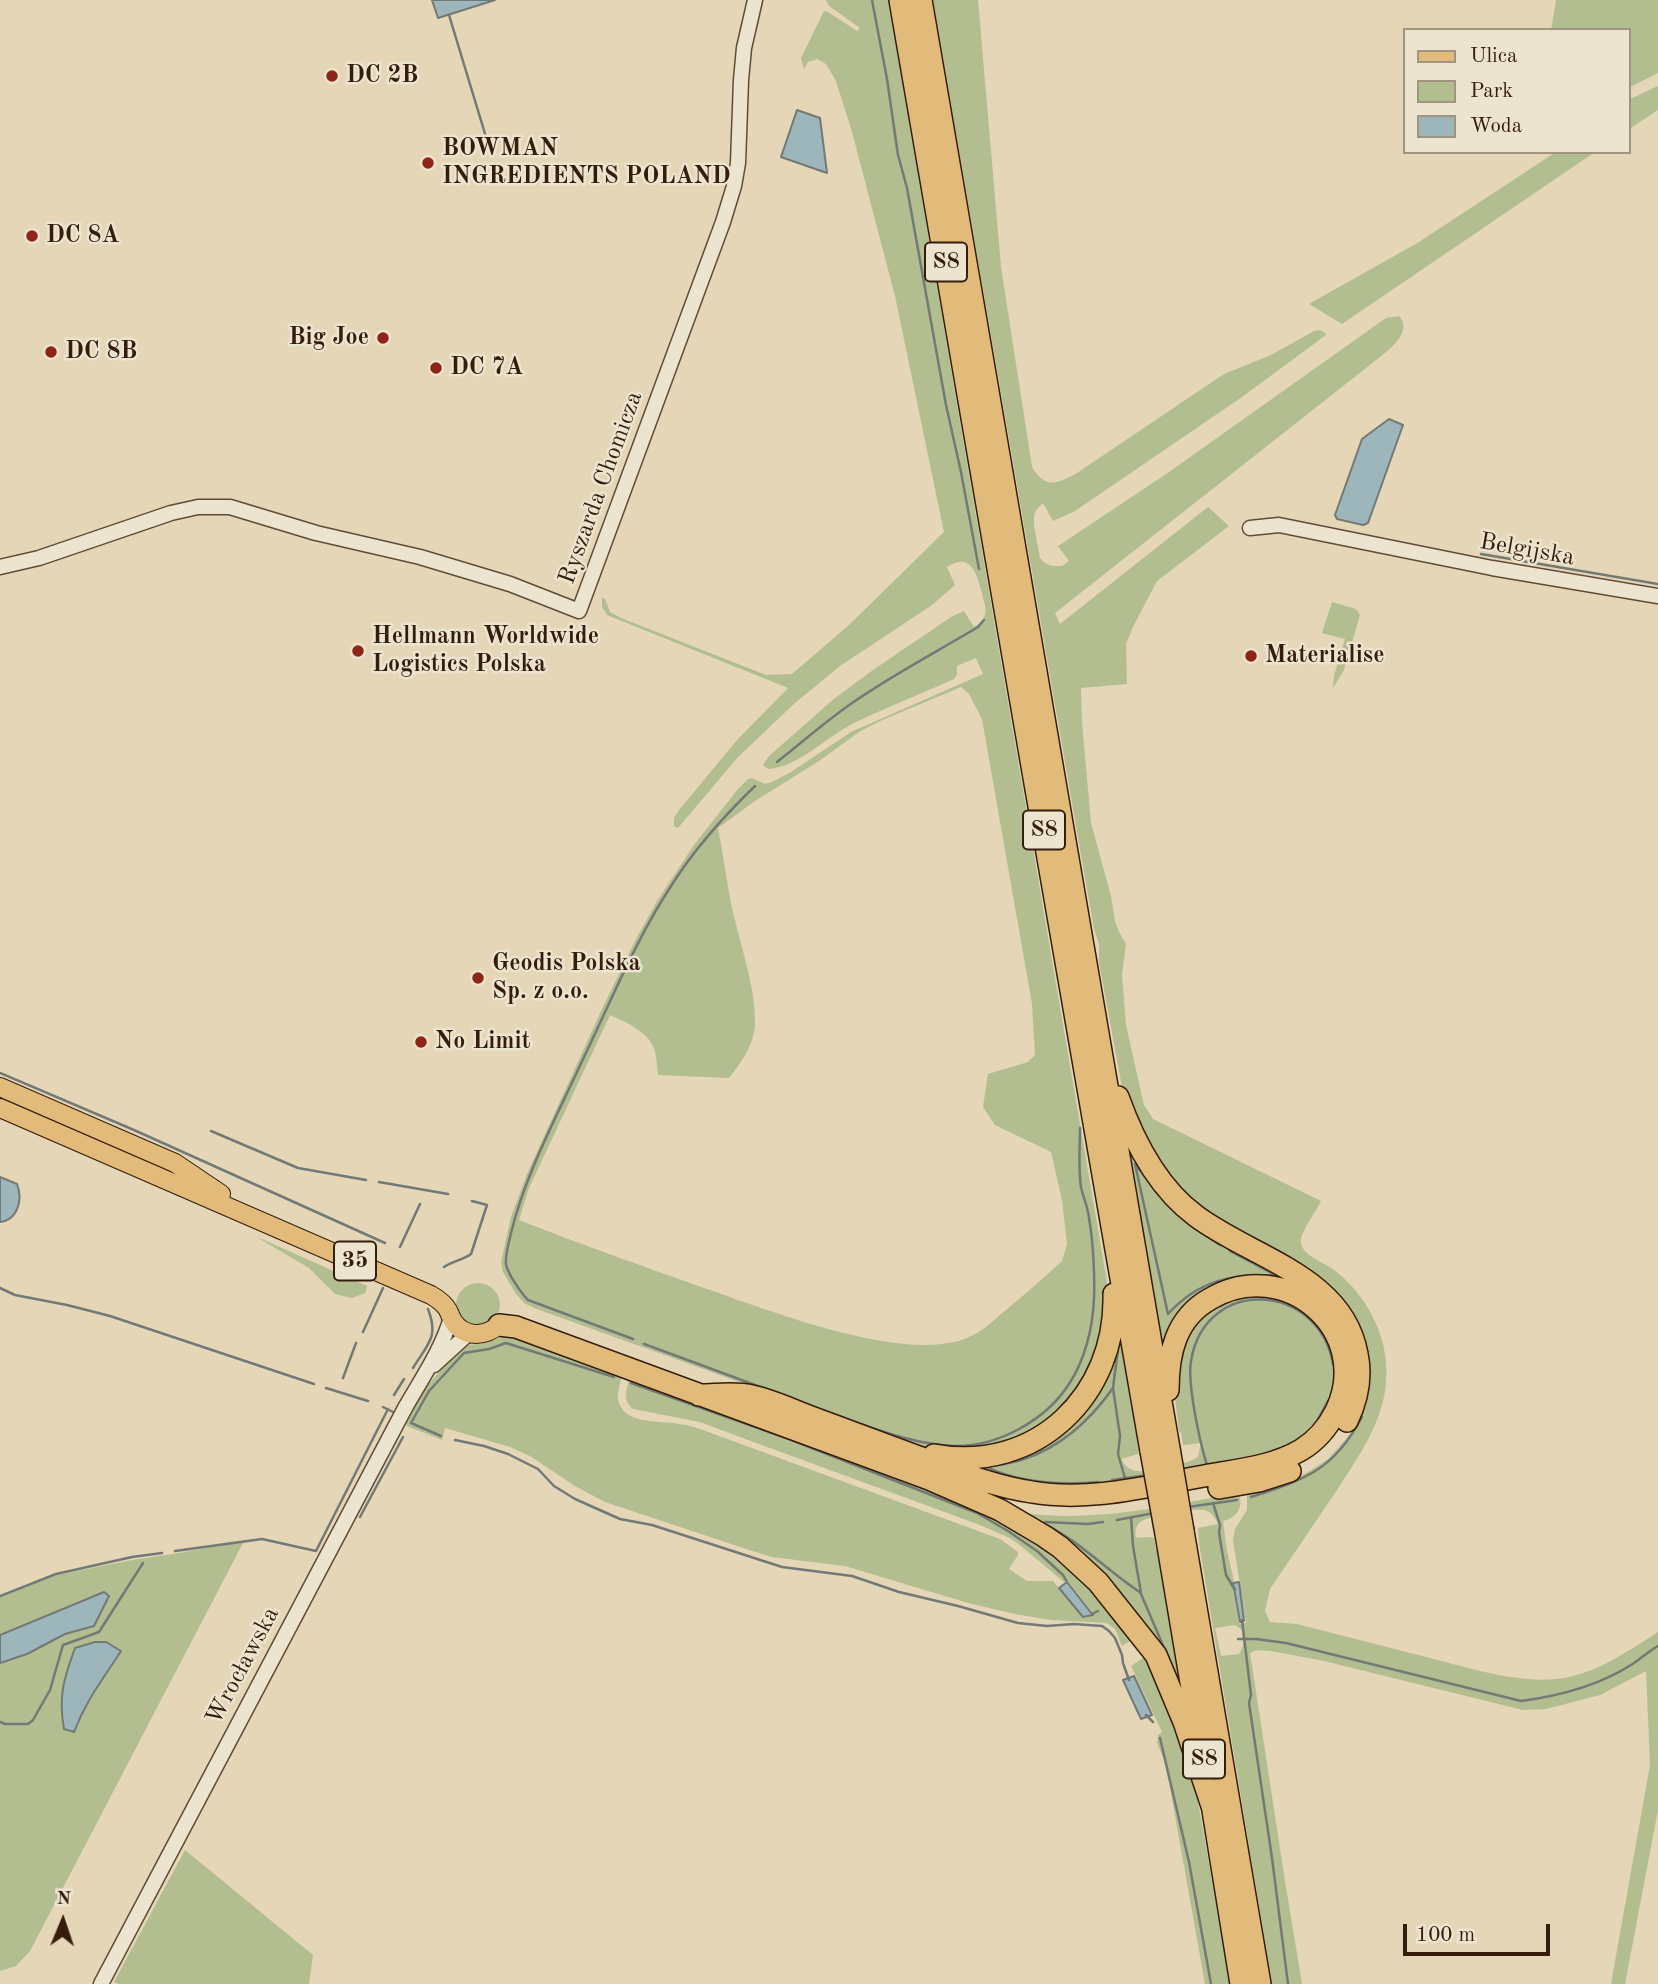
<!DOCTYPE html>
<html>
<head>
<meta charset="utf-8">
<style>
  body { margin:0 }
  #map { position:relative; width:1658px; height:1984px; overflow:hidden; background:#e4d6b6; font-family:"Old Standard TT",serif }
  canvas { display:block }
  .legend { position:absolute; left:1403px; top:28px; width:228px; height:126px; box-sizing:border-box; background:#ede4d0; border:2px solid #a39481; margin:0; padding:9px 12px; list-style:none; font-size:21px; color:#341d0b }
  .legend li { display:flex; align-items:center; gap:14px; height:35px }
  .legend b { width:35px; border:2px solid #a39481 }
  .north { position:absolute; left:28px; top:1886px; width:70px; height:70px; -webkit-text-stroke:5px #ede4d0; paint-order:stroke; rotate:2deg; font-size:19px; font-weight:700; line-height:28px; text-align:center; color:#341d0b }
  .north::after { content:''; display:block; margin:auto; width:24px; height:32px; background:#341d0b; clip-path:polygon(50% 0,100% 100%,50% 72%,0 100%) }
  .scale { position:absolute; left:1403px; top:1924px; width:147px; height:32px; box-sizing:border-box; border:4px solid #341d0b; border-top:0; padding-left:9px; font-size:21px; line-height:24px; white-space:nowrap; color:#341d0b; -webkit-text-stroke:5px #ede4d0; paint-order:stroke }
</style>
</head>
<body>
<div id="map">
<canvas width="1658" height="1984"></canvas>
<ul class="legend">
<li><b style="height:9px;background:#e2bb7b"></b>Ulica</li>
<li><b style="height:19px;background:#b2be8f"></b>Park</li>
<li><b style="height:19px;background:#9db6bb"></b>Woda</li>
</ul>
<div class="north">N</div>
<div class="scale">100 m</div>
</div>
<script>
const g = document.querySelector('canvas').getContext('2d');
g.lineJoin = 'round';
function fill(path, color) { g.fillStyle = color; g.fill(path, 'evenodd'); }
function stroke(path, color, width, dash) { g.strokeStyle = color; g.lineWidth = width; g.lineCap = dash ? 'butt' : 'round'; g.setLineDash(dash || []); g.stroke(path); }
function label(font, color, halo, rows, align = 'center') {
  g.font = font + ' "Old Standard TT",serif'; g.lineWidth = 5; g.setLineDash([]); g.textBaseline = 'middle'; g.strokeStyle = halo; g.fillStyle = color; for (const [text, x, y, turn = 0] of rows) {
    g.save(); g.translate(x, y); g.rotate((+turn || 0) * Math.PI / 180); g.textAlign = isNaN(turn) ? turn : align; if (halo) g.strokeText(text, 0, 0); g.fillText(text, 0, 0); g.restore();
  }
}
const green = new Path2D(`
  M826 0H888L1107 1282 1102 1344 1075 1396 1036 1431 988 1448H928L911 1444 534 1308 524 1303 516 1294 503 1272 501 1262 511 1217 527 1174 602 1009 636 939 657 901 694 845 738 789 748 779 752 778 765 784 772 782 791 772 851 732 983 674 976 658 957 666V674L954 679C921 694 887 707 854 723 827 736 799 767 768 769L763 765 769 756 835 698 873 670 951 617 964 611 974 627C979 624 983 620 985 615 987 608 983 600 982 593 977 575 971 551 947 567L955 585 932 605 840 666 795 703 738 757 678 828 674 826V818L679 810 737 740 788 688 607 615 602 607V598L605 599 610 612 621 618 766 675 792 674 849 625 944 532 895 296 852 132 836 81 826 64 817 59 808 62 804 69 801 58 824 11 828 12 857 31 860 28 829 6ZM961 687 969 694 982 719 1032 1004 1035 1055 1028 1062 988 1074 983 1107 995 1125 1051 1152 1062 1200 1067 1244 1062 1261C1044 1278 1025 1294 1006 1310 994 1320 982 1332 967 1338 903 1364 769 1310 704 1288 642 1266 580 1244 519 1220L529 1188 610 1015C624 1021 646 1031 653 1046 657 1055 657 1065 658 1075L729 1078C742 1062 756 1041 755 1020 755 984 738 938 731 903 726 878 723 853 718 828L755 801 819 761 859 732 880 721Z
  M933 0H978L1001 267 1032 467C1045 489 1057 484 1077 473L1215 380 1224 374 1271 355 1314 331 1319 330 1324 332 1326 335 1242 397 1075 511 1053 521 1043 503 1036 510 1034 516V526L1040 558 1045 563 1052 566H1062L1069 561 1058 546 1169 472 1386 318 1399 316C1413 331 1391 348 1380 357L1055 613 1060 624 1208 507 1229 526 1157 581 1133 627 1126 644 1127 684 1081 688 1082 722 1091 823 1111 896 1115 921 1119 932 1126 944 1122 975 1126 1025 1144 1105 1153 1119 1321 1201C1317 1210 1299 1234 1301 1243 1302 1255 1324 1263 1333 1269 1370 1297 1393 1345 1385 1391 1379 1428 1358 1457 1339 1487 1316 1521 1293 1555 1270 1589L1265 1611 1270 1622 1297 1624C1340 1635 1383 1646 1426 1657 1471 1668 1528 1688 1573 1676 1605 1668 1631 1649 1658 1632V1810L1625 1984H1611L1650 1765 1646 1671 1600 1695 1546 1709 1523 1710 1324 1661 1271 1651 1257 1650 1250 1653 1285 1881 1302 1984H1272L1199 1543 1198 1528 1218 1524C1215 1518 1213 1514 1207 1511 1199 1506 1147 1516 1140 1522 1135 1527 1135 1532 1136 1538L1152 1537 1154 1538 1156 1550H1158L1184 1702 1163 1656 1017 1512C1091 1524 1165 1506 1239 1493 1243 1508 1238 1517 1223 1521L1227 1551 1234 1581 1232 1584 1239 1624 1246 1623 1233 1540 1235 1529 1247 1510V1492L1296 1478 1310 1471 1328 1459 1346 1439 1355 1426 1361 1338 1214 1221 1167 1178 1123 1093 1099 962V944L1094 929 1088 895ZM1235 1625 1242 1630 1243 1646 1239 1654 1221 1656 1215 1628Z
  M1556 0H1658V73L1628 88V30H1551Z
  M1658 86V110L1628 130V100Z
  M1556 152H1595L1342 324 1309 304 1419 242Z
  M1332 602 1356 609 1360 615 1344 670 1333 688 1334 676 1345 639 1322 633Z
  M1128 1146C1135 1153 1140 1164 1145 1172 1157 1189 1172 1206 1188 1218 1202 1229 1217 1241 1232 1248 1268 1264 1322 1292 1341 1327 1353 1349 1357 1375 1350 1399 1330 1475 1245 1478 1180 1489 1138 1496 1097 1506 1054 1503 1029 1502 1006 1496 982 1490L517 1320 973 1484C1007 1495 1042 1502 1078 1501 1118 1500 1159 1490 1198 1483 1232 1478 1270 1475 1301 1459 1323 1447 1339 1427 1347 1403 1385 1288 1209 1221 1164 1347H1162Z
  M255 1236 367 1286 365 1293 352 1298 335 1294 309 1268Z
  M456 1305a22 22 0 1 1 44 0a22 22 0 1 1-44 0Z
  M1279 1295 1322 1325 1339 1369 1322 1423 1284 1452 1119 1485 1042 1487 955 1463 1054 1434 1119 1326 1139 1438 1137 1439 1139 1451 1138 1454 1121 1459C1124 1464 1127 1468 1133 1470 1144 1475 1188 1464 1198 1457L1201 1443 1183 1445 1181 1432 1179 1431 1175 1399 1174 1369 1195 1320 1233 1296Z
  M505 1336H510L622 1376C620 1384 616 1395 619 1403 626 1425 661 1420 679 1424 690 1425 700 1429 711 1433L1000 1539 1018 1552V1555L1009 1569 1027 1581H1053L1084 1618 1094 1615 1067 1580 1064 1582 1021 1546 1010 1538 980 1525 748 1440 700 1422 633 1409C623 1401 626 1391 629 1380L636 1379 952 1496C978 1507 1004 1518 1028 1533 1088 1571 1139 1627 1167 1692 1188 1742 1197 1794 1206 1847 1214 1893 1222 1938 1230 1984H1205L1171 1793 1165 1762 1157 1743 1158 1735 1162 1732 1131 1666 1146 1656 1135 1638 1122 1646 1115 1629 1107 1623 1051 1620 1015 1614 968 1603 845 1566 772 1557 746 1549 605 1502 575 1486 530 1456 510 1447 445 1428 442 1440 407 1426 406 1422 429 1384 460 1347 466 1345 486 1343Z
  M244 1541 30 1951 16 1966 0 1971V1597L57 1575 132 1560 179 1553Z
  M185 1850 313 1955 309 1984H118L114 1982Z`);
const water = new Path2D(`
  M432 0H495L438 18Z
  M797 110 820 118 827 173 781 157Z
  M1389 419 1403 425 1368 523 1363 525 1337 519 1335 515 1362 439Z
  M0 1177 17 1184C23 1199 18 1220 0 1222Z
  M1067 1582 1092 1614 1093 1615 1083 1617 1059 1588Z
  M1239 1582 1244 1621 1240 1622 1233 1583Z
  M104 1592 109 1596 94 1626 65 1634 27 1654 0 1663V1635Z
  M95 1642H106L121 1651C103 1679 86 1700 74 1732L64 1729C58 1697 64 1678 75 1648Z
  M1134 1676 1152 1715 1141 1719 1123 1680Z`);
const stream = new Path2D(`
  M872 0 887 79 898 155 907 188 946 405 961 472 979 569
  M449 15 486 137
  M1481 554 1658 584
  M777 762C804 741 829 718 858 699 896 673 938 651 978 627L984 620
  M0 1073 134 1130 385 1243
  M211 1131 298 1168 366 1180
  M1148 1180 1135 1164 1168 1314C1199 1280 1233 1273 1277 1276L1230 1251
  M379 1182 448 1194
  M1188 1223 1220 1245
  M400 1247 420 1204
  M444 1267C453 1261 463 1260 471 1254L487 1205 472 1201
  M0 1288 15 1295 67 1305 110 1316 314 1384
  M363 1332 383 1288
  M633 1339 528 1300C522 1294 507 1273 506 1264 505 1254 509 1243 511 1233 526 1172 558 1114 584 1057 612 999 637 937 673 883 696 847 724 816 755 786
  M1119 1341 1113 1388 1120 1436 1118 1454 1125 1478
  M644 1344 766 1389
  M413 1368C428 1343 439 1338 428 1309
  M343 1378 356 1343
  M631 1383 789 1439 977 1513 1008 1531 1037 1551 1063 1575 1067 1582
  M326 1388 368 1401
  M394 1395 404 1379
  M383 1407 393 1412
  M827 1412C868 1426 912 1445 956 1446 999 1446 1046 1420 1069 1384 1085 1360 1093 1327 1094 1298 1095 1275 1093 1241 1089 1218 1088 1207 1083 1197 1081 1187 1078 1168 1080 1147 1080 1128
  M1316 1423 1328 1401
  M441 1436 411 1423 429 1391 464 1353 489 1349 506 1343 614 1377
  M455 1440 484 1446 508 1454 538 1469 554 1486 575 1499 620 1519 652 1525 782 1567 852 1576 899 1592 958 1606 1018 1623 1047 1626 1074 1624 1102 1626 1109 1631 1115 1638 1122 1655 1123 1663 1129 1680
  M1207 1465C1200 1443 1187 1384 1191 1361 1205 1275 1319 1282 1333 1364
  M987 1467C999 1465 1012 1463 1024 1459 1061 1447 1091 1419 1113 1388
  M987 1467C1020 1483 1061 1485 1098 1482
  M1112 1480 1148 1475
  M1251 1497C1306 1479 1334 1470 1362 1417
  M1213 1503 1220 1525 1219 1533 1226 1575 1235 1590
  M1188 1507 1237 1500
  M360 1517 403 1437
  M1117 1520 1154 1513
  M1041 1522C1080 1541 1106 1570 1141 1593L1133 1546 1131 1517
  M1045 1522 1088 1524 1103 1522
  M175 1551 262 1539 316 1551 388 1409
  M1141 1594 1174 1671
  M0 1596 56 1574 132 1557 162 1553
  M1092 1614 1098 1611
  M1242 1620 1251 1695 1249 1703 1272 1858 1288 1984
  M1238 1639H1256L1286 1643 1521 1701C1559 1696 1598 1686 1631 1665 1640 1659 1649 1651 1658 1646
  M1146 1715 1153 1722
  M0 1722 5 1724H28L33 1720 50 1690 63 1645 99 1632 143 1563
  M1160 1738 1189 1862 1211 1984`);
const minor = new Path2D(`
  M1250 528 1279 525 1492 568 1658 596
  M0 567 39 558 171 513 198 507H230L316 533 420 557 510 584 579 611 723 222 734 186 738 163 741 80 744 48 755 0
  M434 1365 469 1333
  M101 1984 405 1408C422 1378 441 1351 451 1318`);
const major = new Path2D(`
  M0 1087 175 1163 221 1194
  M0 1108 431 1295C436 1298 441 1301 445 1306 449 1310 450 1316 453 1321 464 1338 485 1337 499 1325`);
const highway = new Path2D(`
  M900 0C985 483 1065 968 1151 1451
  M921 0 1169 1448
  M1118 1097C1134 1142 1158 1188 1196 1216 1252 1258 1343 1276 1357 1354 1362 1377 1357 1400 1347 1421
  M499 1325 516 1327 929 1479 1000 1510 1044 1536 1060 1547 1098 1582 1156 1655 1184 1722 1213 1809
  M699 1395C716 1395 736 1392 752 1396 772 1400 792 1410 811 1417 846 1430 881 1443 916 1456 954 1470 991 1486 1032 1492 1090 1502 1148 1486 1204 1476 1237 1470 1272 1467 1301 1450 1316 1441 1328 1427 1336 1411 1374 1331 1285 1254 1210 1299 1176 1318 1168 1353 1168 1390
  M934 1455C1036 1474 1117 1395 1114 1294
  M929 1479 977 1493
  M1219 1488 1259 1481 1290 1471
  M1183 1531 1260 1984
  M1166 1534 1201 1742
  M1211 1798 1241 1984`);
const highwayBridge = new Path2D(`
  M1169 1448 1183 1531
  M1151 1451 1166 1534`);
const markers = [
  [332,76,7,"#8f2418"],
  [428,163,7,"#8f2418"],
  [32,236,7,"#8f2418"],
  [383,338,7,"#8f2418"],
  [51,352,7,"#8f2418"],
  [436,368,7,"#8f2418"],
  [358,651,7,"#8f2418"],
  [1251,656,7,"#8f2418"],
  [478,978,7,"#8f2418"],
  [421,1042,7,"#8f2418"]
];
const shields = [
  [946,262,42],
  [1044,830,42],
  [355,1261,42],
  [1204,1759,42]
];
const shieldNames = [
  ["S8",946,262],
  ["S8",1044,830],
  ["35",355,1261],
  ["S8",1204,1759]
];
const poiNames = [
  ["DC 2B",346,76],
  ["BOWMAN",442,149],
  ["INGREDIENTS POLAND",442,177],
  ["DC 8A",46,236],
  ["Big Joe",369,338,"right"],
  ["DC 8B",65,352],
  ["DC 7A",450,368],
  ["Hellmann Worldwide",372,637],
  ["Logistics Polska",372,665],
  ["Materialise",1265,656],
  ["Geodis Polska",492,964],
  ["Sp. z o.o.",492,992],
  ["No Limit",435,1042]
];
const streetNames = [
  ["Ryszarda Chomicza",601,488,-70],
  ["Belgijska",1527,550,10],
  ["Wrocławska",243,1666,-62]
];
fill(green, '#b2be8f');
fill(water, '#9db6bb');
stroke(water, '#737975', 2);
stroke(stream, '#737975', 2.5);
stroke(minor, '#604b36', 17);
stroke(major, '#341d0b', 20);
stroke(highway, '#341d0b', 24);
stroke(minor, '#ede4d0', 14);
stroke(major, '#e2bb7b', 18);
stroke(highway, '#e2bb7b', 21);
stroke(highwayBridge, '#341d0b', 24, []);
stroke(highwayBridge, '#e2bb7b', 21);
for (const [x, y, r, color] of markers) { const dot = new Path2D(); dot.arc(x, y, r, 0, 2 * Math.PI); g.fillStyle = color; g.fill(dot); stroke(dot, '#ede4d0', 2.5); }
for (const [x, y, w] of shields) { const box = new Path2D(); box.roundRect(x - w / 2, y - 19.5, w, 39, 5); g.fillStyle = '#ede4d0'; g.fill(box); stroke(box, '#341d0b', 2); }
label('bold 23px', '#341d0b', null, shieldNames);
label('bold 24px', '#341d0b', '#ede4d0', poiNames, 'left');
label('24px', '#341d0b', '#ede4d0', streetNames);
</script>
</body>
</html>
